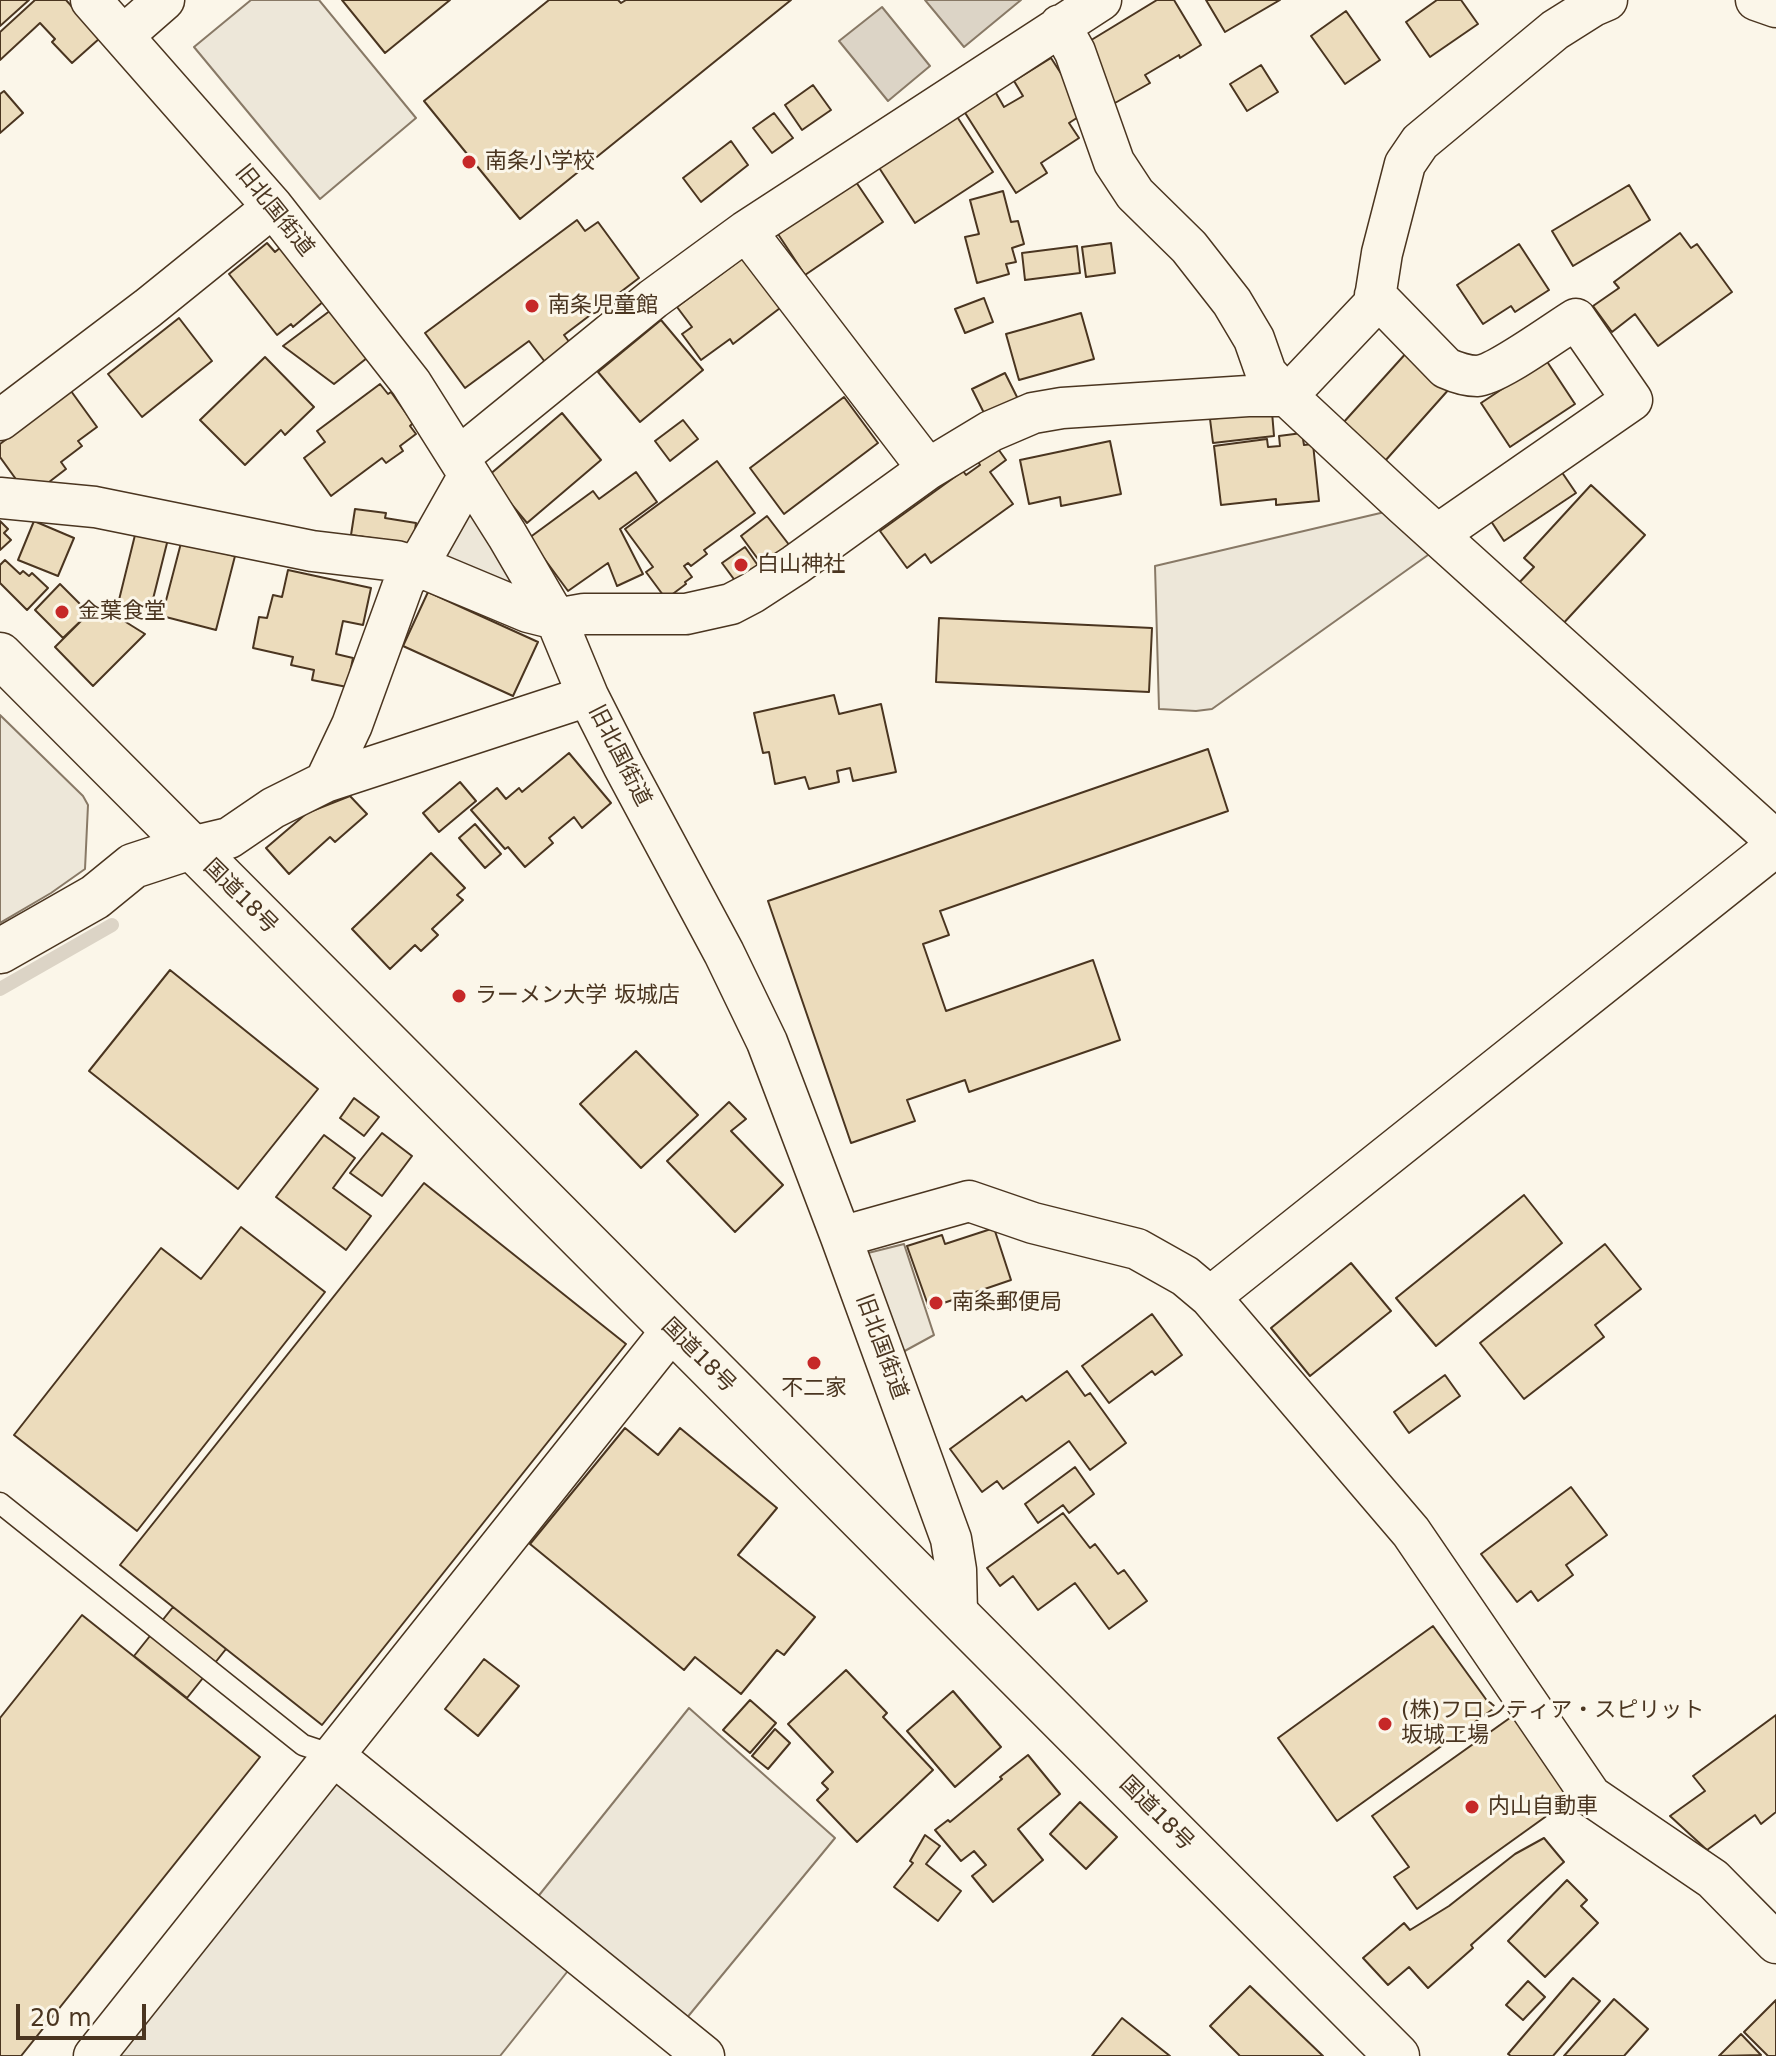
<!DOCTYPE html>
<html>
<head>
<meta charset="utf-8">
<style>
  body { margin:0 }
  #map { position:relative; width:1776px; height:2056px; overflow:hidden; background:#fbf6e9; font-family:"DejaVu Sans",sans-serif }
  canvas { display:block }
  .scale { position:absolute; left:16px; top:2004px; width:130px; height:36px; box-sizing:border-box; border:4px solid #4a3520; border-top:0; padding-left:10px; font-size:24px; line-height:28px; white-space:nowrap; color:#4a3520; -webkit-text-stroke:6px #fbf6e9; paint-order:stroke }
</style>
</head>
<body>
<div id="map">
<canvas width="1776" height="2056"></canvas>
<div class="scale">20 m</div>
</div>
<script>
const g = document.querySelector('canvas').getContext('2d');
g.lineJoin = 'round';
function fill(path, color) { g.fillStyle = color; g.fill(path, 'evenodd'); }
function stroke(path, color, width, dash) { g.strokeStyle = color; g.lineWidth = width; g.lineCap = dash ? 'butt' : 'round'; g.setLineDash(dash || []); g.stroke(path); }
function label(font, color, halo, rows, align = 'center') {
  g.font = font + ' "DejaVu Sans","Noto Sans JP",sans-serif'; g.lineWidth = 6; g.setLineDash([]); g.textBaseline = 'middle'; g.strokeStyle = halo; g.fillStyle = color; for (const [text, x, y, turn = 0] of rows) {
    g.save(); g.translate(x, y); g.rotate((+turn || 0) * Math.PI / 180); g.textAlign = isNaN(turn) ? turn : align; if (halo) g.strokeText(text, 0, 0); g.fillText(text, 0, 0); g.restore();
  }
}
const parking = new Path2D(`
  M251 0H319L416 118 320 199 194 47Z
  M466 505 522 592 438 563Z
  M1389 511 1435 550 1212 709 1196 711 1159 709 1155 566Z
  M0 715 83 796 88 805 85 869 51 893 0 923Z
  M904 1244 934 1335 901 1353 864 1254Z
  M689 1708 835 1838 681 2025 532 1904Z
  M336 1776 575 1962 500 2056H122L119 2053Z`);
const water = new Path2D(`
  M925 0H1021L964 47Z
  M882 7 930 66 888 101 839 41Z`);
const stream = new Path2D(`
  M0 989 112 925`);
const building = new Path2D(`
  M0 0H29L0 26Z
  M35 0H66L100 38 72 63 52 42 55 39 40 23 0 60V32Z
  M342 0H450L385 53Z
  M549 0H618L621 3 626 0H791L520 219 424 101Z
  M1157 0H1174L1201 45 1180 58 1179 55 1145 75 1150 83 1115 103 1091 64 1099 60 1088 42Z
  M1206 0H1280L1225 32Z
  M1437 0H1461L1478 24 1430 57 1406 22Z
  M1346 11 1380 60 1345 84 1311 36Z
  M1051 58 1086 112 1069 123 1079 138 1041 163 1047 173 1016 193 962 108 993 88 1004 107 1023 96 1014 81Z
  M1261 65 1278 92 1247 111 1230 84Z
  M813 85 831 110 802 130 785 105Z
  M4 91 23 113 0 133V94Z
  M954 112 993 172 915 223 876 163Z
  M774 113 793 138 772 153 753 128Z
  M731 141 748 165 701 202 683 178Z
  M854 179 883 222 805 275 776 231Z
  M1629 185 1650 220 1573 266 1552 231Z
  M1003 191 1011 222 1018 221 1024 244 1012 248 1016 262 1006 264 1009 274 977 283 965 237 979 234 970 200Z
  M577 220 585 231 598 222 639 278 564 335 570 343 545 362 529 341 465 388 425 333Z
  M1680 233 1691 248 1697 244 1732 292 1658 346 1635 314 1612 332 1593 306 1619 288 1614 282Z
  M267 243 275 252 281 247 324 301 293 327 291 324 277 335 229 274Z
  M1111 243 1115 273 1086 277 1082 247Z
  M1519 244 1549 290 1515 312 1511 306 1483 324 1457 285Z
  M1077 246 1080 273 1025 280 1022 253Z
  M747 255 784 305 733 344 730 339 701 360 682 334 692 327 677 307Z
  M984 298 993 322 965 333 955 309Z
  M331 310 367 358 334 384 283 346Z
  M1081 313 1094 359 1019 380 1006 334Z
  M179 318 212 361 142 417 108 374Z
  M661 320 703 370 640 422 598 372Z
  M1408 351 1450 388 1385 461 1343 423Z
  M265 357 314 407 285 435 281 430 245 465 200 420Z
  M1546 360 1575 404 1510 447 1481 403Z
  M1005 373 1019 401 986 417 972 389Z
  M380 384 388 394 391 392 413 423 410 426 416 434 400 446 403 451 386 463 382 458 331 496 304 458 325 442 317 431Z
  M71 391 97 427 78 441 82 446 61 462 66 469 40 489 34 481 23 489 0 457V444Z
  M844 397 878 443 784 514 750 468Z
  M1272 412 1274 436 1213 443 1210 419Z
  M562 413 601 460 527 523 488 476Z
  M683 420 698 439 670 461 655 441Z
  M1302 433 1304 445 1313 444 1319 501 1276 505V499L1221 505 1214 446 1267 439 1268 447 1280 446 1279 436Z
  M1110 441 1121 494 1061 506 1060 497 1029 504 1020 460Z
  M996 446 1006 460 990 472 1013 504 931 563 925 554 907 568 880 531 963 471 966 475 980 465 977 460Z
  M717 461 755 513 704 550 707 554 691 566 688 563 684 566 692 577 685 582 686 584 666 599 646 572 653 567 625 529Z
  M1559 468 1576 493 1504 541 1487 515Z
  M636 472 657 502 620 529 643 574 617 586 608 563 568 591 529 538 593 491 599 499Z
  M1591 485 1645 535 1560 627 1516 586 1534 567 1524 558Z
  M355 509 386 513 385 518 416 523 413 544 351 535Z
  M767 516 790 546 763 566 741 536Z
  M0 521 8 529 4 533 11 540 0 550Z
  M34 521 74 538 58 576 18 560Z
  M136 531 168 539 153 599 161 601 157 617 117 608Z
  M181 543 235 556 216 630 162 616Z
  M745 547 759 567 736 582 722 563Z
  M5 560 20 574 23 571 29 576 32 573 48 588 27 610 0 583V565Z
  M288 570 371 588 363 625 343 621 336 654 353 658 347 687 312 680 314 670 291 665 293 657 253 648 259 617 267 618 273 595 282 597Z
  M60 584 89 613 63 638 35 610Z
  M428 592 538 642 513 696 403 646Z
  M105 609 145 634 93 686 55 647 89 613 95 619Z
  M939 618 1152 628 1149 692 936 682Z
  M834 695 839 714 881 704 896 772 853 781 850 768 837 771 839 782 809 789 805 777 775 784 769 752 763 753 754 713Z
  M1208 749 1228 811 940 911 949 935 923 944 946 1011 1093 960 1120 1040 969 1092 965 1080 907 1100 915 1121 851 1143 768 901Z
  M569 753 611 803 582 828 574 817 549 838 553 843 525 867 508 847 505 849 471 810 497 788 506 799 519 788 522 792Z
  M460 782 476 801 439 832 423 813Z
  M350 796 367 814 335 842 330 837 289 874 266 848 307 813Z
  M475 824 501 854 485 868 459 838Z
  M431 853 465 888 457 895 463 900 432 929 438 935 421 951 415 945 390 969 352 929Z
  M170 970 318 1089 238 1189 89 1071Z
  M636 1051 698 1115 641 1168 580 1104Z
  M354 1098 379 1117 364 1136 340 1118Z
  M729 1102 746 1119 731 1131 783 1185 735 1232 667 1161Z
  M382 1133 412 1156 382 1196 350 1173Z
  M324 1135 355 1158 333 1188 371 1216 346 1250 276 1197Z
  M424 1183 626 1344 322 1725 120 1565Z
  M1524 1195 1562 1243 1436 1346 1396 1298Z
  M241 1227 325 1292 137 1531 14 1435 161 1248 201 1279Z
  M994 1228 1011 1280 929 1308 907 1246 942 1235 945 1244Z
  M1605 1244 1641 1289 1595 1325 1604 1337 1524 1399 1480 1343Z
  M1351 1263 1391 1311 1310 1376 1271 1328Z
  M1152 1314 1182 1355 1155 1375 1152 1371 1109 1403 1082 1366Z
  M1067 1371 1085 1396 1090 1393 1126 1443 1090 1470 1069 1441 1003 1489 997 1481 982 1492 950 1449 1022 1396 1026 1401Z
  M1445 1375 1460 1396 1409 1433 1394 1412Z
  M625 1428 658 1455 680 1428 777 1508 738 1555 815 1617 784 1655 777 1650 741 1694 695 1657 684 1670 530 1544Z
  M1075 1467 1094 1494 1069 1513 1063 1505 1038 1523 1025 1504Z
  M1571 1487 1607 1535 1566 1565 1573 1575 1538 1601 1531 1591 1517 1602 1481 1554Z
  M1063 1513 1090 1548 1095 1544 1118 1574 1124 1570 1147 1601 1109 1629 1075 1583 1038 1610 1013 1576 1000 1586 987 1568Z
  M173 1607 226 1649 187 1698 134 1656Z
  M82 1615 260 1757 21 2056H0V1718Z
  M1433 1626 1493 1709 1337 1821 1278 1738Z
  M484 1659 519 1686 478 1736 445 1709Z
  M846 1670 887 1713 883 1717 933 1770 857 1842 817 1800 828 1789 822 1783 833 1772 788 1724Z
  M953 1691 1001 1747 955 1787 907 1731Z
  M750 1700 776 1723 750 1753 723 1730Z
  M1514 1715 1573 1797 1417 1909 1394 1877 1409 1867 1372 1816Z
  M1776 1715V1812L1761 1824 1755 1815 1707 1850 1670 1816 1705 1791 1693 1776Z
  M775 1729 790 1743 768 1769 752 1756Z
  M1028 1755 1060 1794 1018 1829 1043 1860 993 1902 972 1876 986 1865 974 1851 961 1861 935 1830 948 1820 950 1822 1002 1779 1000 1777Z
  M1080 1802 1117 1837 1086 1869 1050 1834Z
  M925 1835 940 1846 926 1864 961 1891 938 1921 894 1887 913 1863 910 1861Z
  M1544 1838 1564 1862 1471 1945 1473 1948 1428 1988 1409 1967 1388 1985 1363 1958 1404 1923 1410 1930 1449 1906 1515 1854Z
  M1567 1880 1587 1900 1581 1906 1598 1923 1545 1977 1508 1941Z
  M1573 1978 1600 2001 1553 2056H1511L1508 2054Z
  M1528 1981 1545 1997 1523 2020 1506 2005Z
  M1250 1986 1323 2056H1240L1210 2026Z
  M1614 1999 1648 2029 1624 2056H1564Z
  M1776 2000V2056H1768L1744 2032Z
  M1122 2018 1170 2056H1092Z
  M1741 2034 1761 2055 1719 2056Z`);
const lane = new Path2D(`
  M0 1503 303 1745 333 1755`);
const street = new Path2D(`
  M91 0 273 207 411 383 507 535 556 619 588 696 623 765 724 953 767 1042 841 1237 951 1539 956 1570 957 1613
  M1756 0 1776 7
  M1060 25 1075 52 1114 162 1135 194 1189 247 1232 302 1254 339 1266 373 1287 396 1404 505 1776 841
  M124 35 164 0
  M746 231 928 469
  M1375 295 1446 368C1455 372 1467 376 1477 376 1497 375 1556 331 1576 319L1632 400 1437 535
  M0 420 148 308 273 207
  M459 457 653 299 746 231 1101 0
  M0 498 95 507 312 551 396 561 430 571 528 612 556 619 584 614H686L731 604 752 593 795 565 928 469 991 431 1033 413 1062 408 1248 396H1287L1374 304 1382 253 1405 164 1420 142 1555 30 1593 6 1607 0
  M325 782 352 725 404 582 425 553 469 475
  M191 847 229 838 273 808 325 782 588 696
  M841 1237 969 1201 1033 1223 1137 1249 1185 1276 1210 1297 1411 1532 1591 1796 1713 1879 1776 1943
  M1210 1297 1776 846
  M333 1755 704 2056
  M94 2056 672 1330`);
const secondary = new Path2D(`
  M0 951 95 897 133 866 191 847`);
const highway = new Path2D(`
  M0 655 1397 2056`);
const markers = [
  [469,162,8,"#c62828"],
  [532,306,8,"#c62828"],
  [741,565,8,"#c62828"],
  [62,612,8,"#c62828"],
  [459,996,8,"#c62828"],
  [936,1303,8,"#c62828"],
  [814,1363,8,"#c62828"],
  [1385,1724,8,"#c62828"],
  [1472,1807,8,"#c62828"]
];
const poiNames = [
  ["南条小学校",485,162],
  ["南条児童館",548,306],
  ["白山神社",757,565],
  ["金葉食堂",78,612],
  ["ラーメン大学 坂城店",475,996],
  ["南条郵便局",952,1303],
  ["不二家",814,1389,"center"],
  ["(株)フロンティア・スピリット",1401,1711],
  ["坂城工場",1401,1736],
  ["内山自動車",1488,1807]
];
const streetNames = [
  ["旧北国街道",274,211,51],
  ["旧北国街道",619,756,63],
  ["国道18号",240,897,45],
  ["旧北国街道",881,1347,70],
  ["国道18号",698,1356,45],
  ["国道18号",1156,1814,45]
];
fill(parking, '#ede7d9');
stroke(parking, '#887966', 2);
fill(water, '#dcd4c6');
stroke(water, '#887966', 2);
stroke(stream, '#dcd4c6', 14);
fill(building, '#ecdcbc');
stroke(building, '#4a3520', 2);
stroke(lane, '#4a3520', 23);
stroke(street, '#4a3520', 43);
stroke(secondary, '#4a3520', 47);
stroke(highway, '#4a3520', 47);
stroke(lane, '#fbf6e9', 20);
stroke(street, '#fbf6e9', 40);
stroke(secondary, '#fbf6e9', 44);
stroke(highway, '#fbf6e9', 44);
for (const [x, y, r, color] of markers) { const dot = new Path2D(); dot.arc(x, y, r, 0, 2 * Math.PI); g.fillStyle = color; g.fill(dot); stroke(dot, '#fbf6e9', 3); }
label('22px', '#4a3520', '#fbf6e9', poiNames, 'left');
label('22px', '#4a3520', '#fbf6e9', streetNames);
</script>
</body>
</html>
